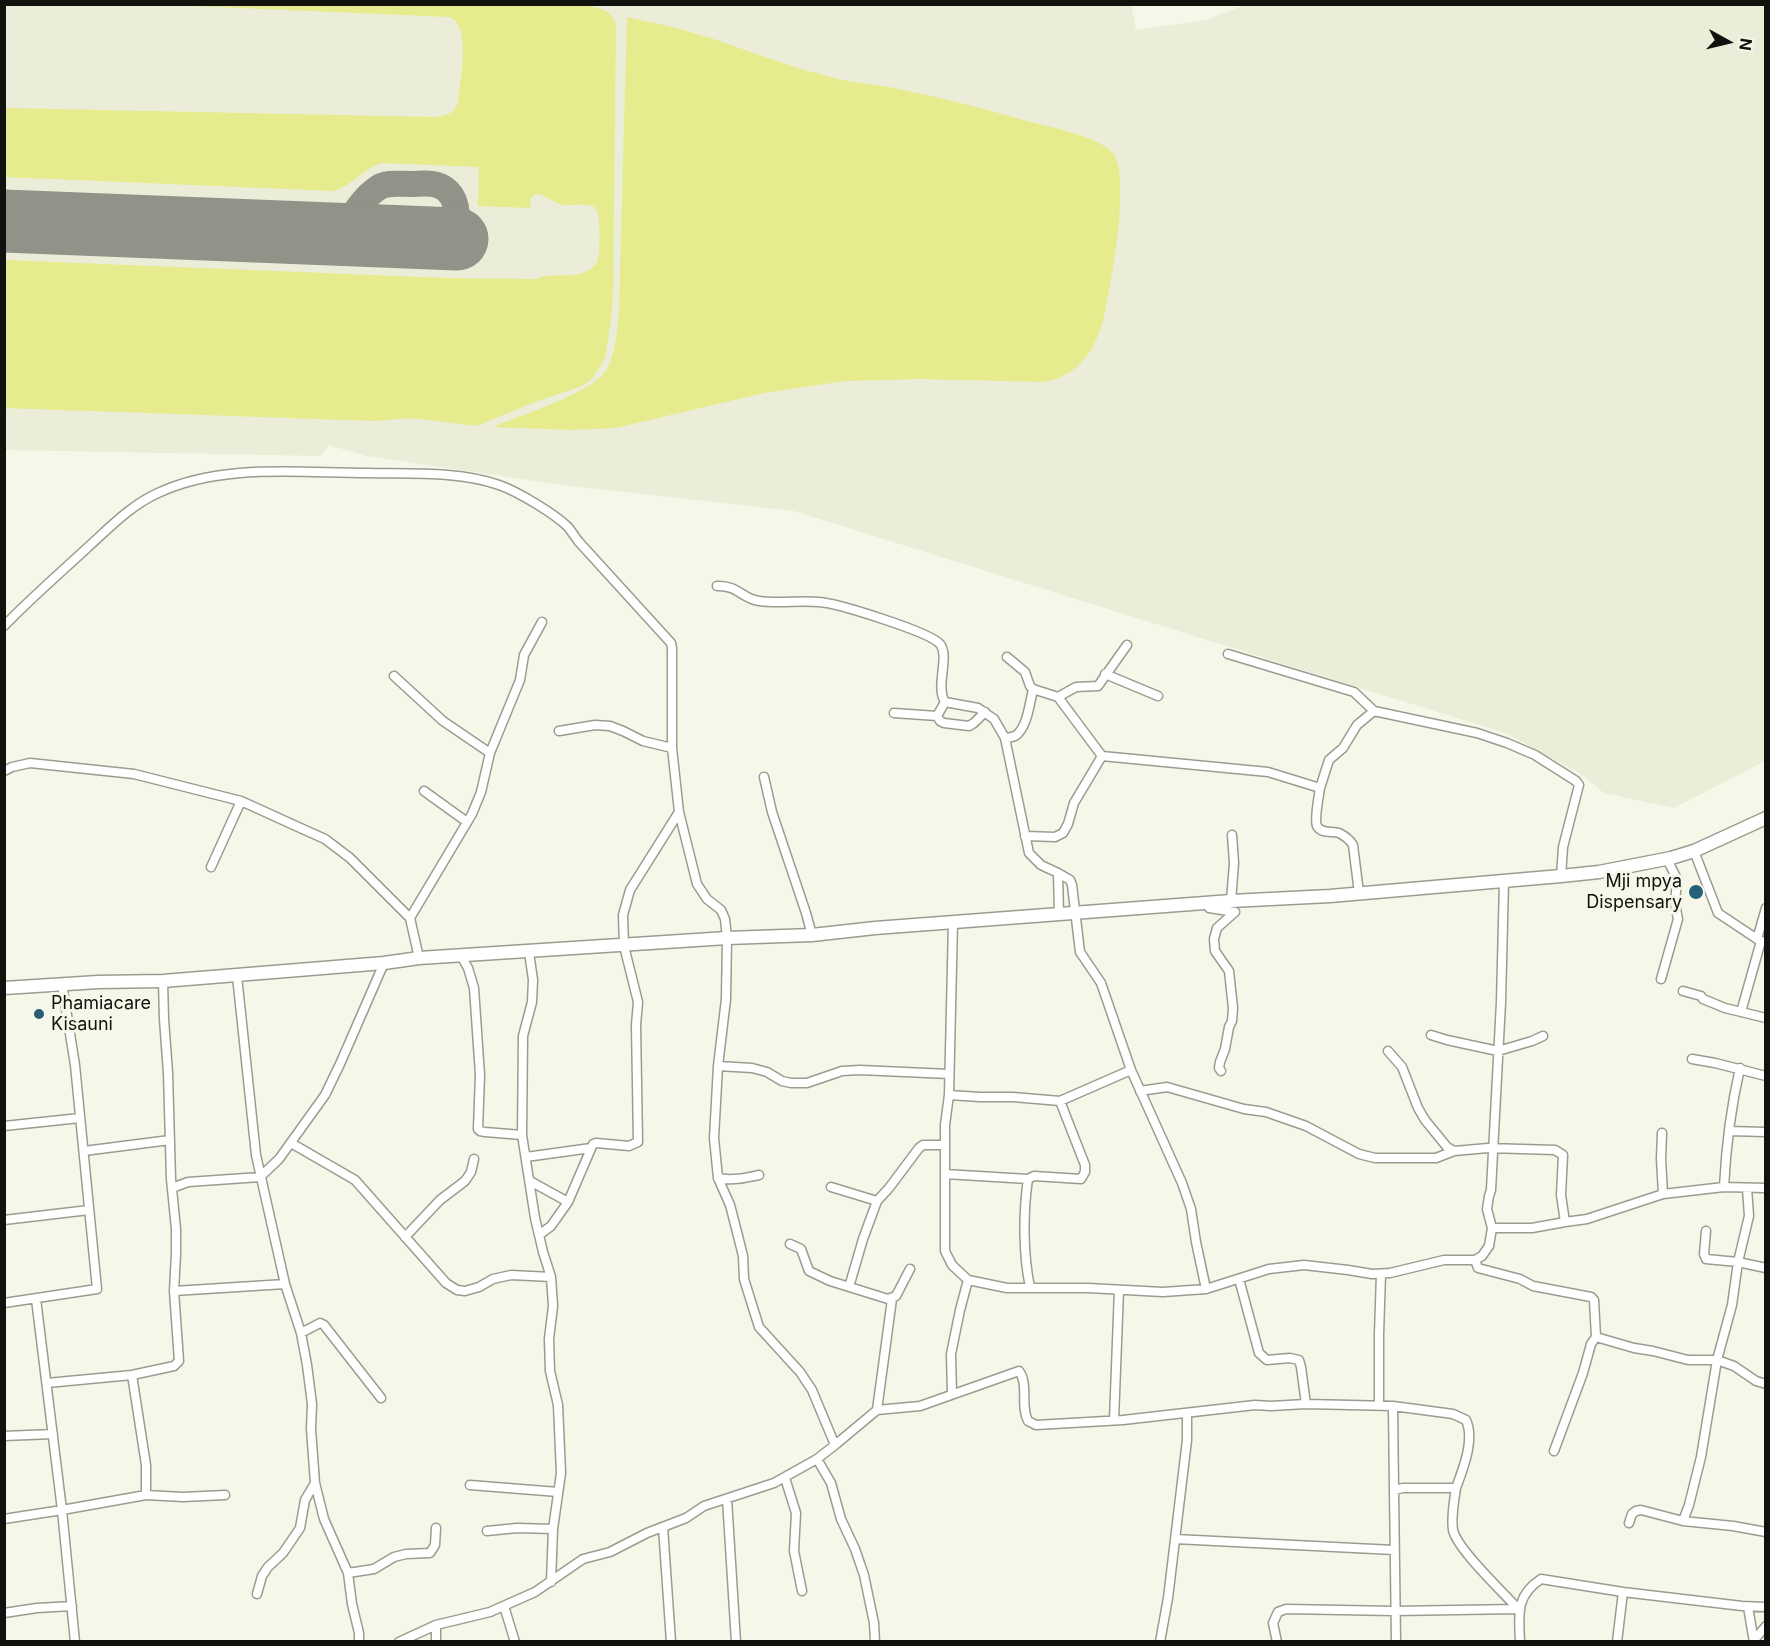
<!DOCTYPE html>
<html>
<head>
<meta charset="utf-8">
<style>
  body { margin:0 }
  #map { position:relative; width:1770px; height:1646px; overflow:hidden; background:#f6f7e9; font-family:Inter,sans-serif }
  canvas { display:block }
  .frame { position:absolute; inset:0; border:6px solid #11120d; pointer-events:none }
  .north { position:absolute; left:1698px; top:12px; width:60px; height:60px; -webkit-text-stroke:4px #f6f7e9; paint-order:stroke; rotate:98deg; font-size:16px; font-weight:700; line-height:24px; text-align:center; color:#11120d }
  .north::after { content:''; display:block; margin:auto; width:21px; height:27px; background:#11120d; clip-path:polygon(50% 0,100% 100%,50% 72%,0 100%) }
</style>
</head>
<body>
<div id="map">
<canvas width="1770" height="1646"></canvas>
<div class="frame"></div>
<div class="north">N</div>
</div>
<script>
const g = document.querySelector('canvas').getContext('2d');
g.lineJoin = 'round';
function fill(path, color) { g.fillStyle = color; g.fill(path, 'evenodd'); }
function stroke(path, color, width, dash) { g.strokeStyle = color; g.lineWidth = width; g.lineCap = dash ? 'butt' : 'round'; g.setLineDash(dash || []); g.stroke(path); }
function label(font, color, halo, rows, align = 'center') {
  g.font = font + ' Inter,sans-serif'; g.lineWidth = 6; g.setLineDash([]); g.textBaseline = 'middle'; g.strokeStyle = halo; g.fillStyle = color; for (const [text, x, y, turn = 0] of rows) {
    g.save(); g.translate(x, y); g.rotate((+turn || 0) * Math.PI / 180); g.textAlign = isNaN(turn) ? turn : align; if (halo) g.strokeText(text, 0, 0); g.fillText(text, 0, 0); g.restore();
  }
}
const built = new Path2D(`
  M1131 4 1136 30 1206 20 1247 4 1765 5V761L1674 808 1604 793 1582 775 1508 734 794 511 562 485 366 456 329 445 321 456 5 450V5Z`);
const green = new Path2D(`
  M578 4C595 8 614 7 616 28L613 294 611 319 605 358 592 379 582 386 538 401 476 426 412 418 374 421 5 408V260L447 278 536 279C554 270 576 282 593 267 596 265 597 263 598 260 600 252 601 215 596 209 591 202 573 206 565 205 551 203 547 194 535 194L531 198 530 208 478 206 479 167 382 163C364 168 352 186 333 191L5 177V108L435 117C446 115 454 114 458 103 460 83 472 26 450 17L170 5Z
  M627 17C649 22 672 26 693 33 737 45 779 64 823 75 846 82 871 84 894 88 939 97 983 108 1027 121 1049 127 1101 136 1114 155 1130 180 1112 276 1106 307 1100 342 1082 376 1044 382L919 379 845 381 764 393 616 428 572 430 493 427C519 416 595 392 607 369 616 352 617 330 619 310Z`);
const taxiway = new Path2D(`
  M340 234C351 219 362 198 378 188 386 182 400 184 410 184 418 184 430 182 437 185 471 196 456 254 428 254 412 254 405 242 392 236`);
const runway = new Path2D(`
  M4 221 457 239`);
const minor = new Path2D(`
  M717 586C738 585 742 599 759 601 779 604 800 600 819 602 837 603 930 632 940 644 950 657 935 686 945 702L978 708 994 719 1005 738 1029 853 1041 865 1058 873 1059 915
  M4 626C30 599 59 574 87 548 109 528 131 505 158 493 222 463 299 473 368 473 409 474 460 471 499 485 517 491 555 514 568 527 572 532 575 537 579 542L671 643 672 648V748L679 812 697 884 707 899 721 910 725 919 727 938 726 999 718 1066 714 1138 718 1178 730 1205 737 1232 743 1256 744 1279 759 1327 800 1372 812 1390 835 1445 817 1459 831 1483 841 1519 855 1549 864 1575 874 1623 875 1642
  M1228 654 1354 692 1374 711 1477 733 1507 743 1535 755 1576 781 1579 785 1563 847 1561 876
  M1007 657 1025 672 1030 686 1033 689 1058 697 1102 756
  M1105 674 1158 696
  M394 676 443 721 490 753 520 680 524 655 542 622
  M1058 697 1076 687 1098 686 1127 645
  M894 713 937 716 945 702
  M937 716 940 721 944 723 969 726 974 723 985 712
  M559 731 595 725 610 726 623 731 643 741 672 748
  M1005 738C1008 738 1012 737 1015 736 1027 729 1030 702 1033 689
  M4 771 12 767 30 763 134 774 241 801 296 826 325 839 350 858 410 918 419 958
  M764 777 772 812 806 913 812 935
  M1320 788 1329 760 1343 748 1357 725 1374 711
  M424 791 467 822
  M1025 836 1055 837 1063 833 1068 824 1074 803 1102 756 1268 772 1320 788C1319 796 1314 819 1317 826 1321 834 1332 831 1339 833 1345 836 1350 840 1353 845L1359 893
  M1694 851 1718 913 1757 939 1766 943
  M211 867 241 801
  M1058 873 1070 880 1072 885 1080 952 1101 983 1131 1070 1182 1183 1191 1209 1196 1242 1206 1289
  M1231 901 1234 863 1232 835
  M1206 903 1209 908 1235 912
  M410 918 472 814 481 792 490 753
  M953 922 949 1095 945 1125V1251L952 1265 968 1280 1007 1288H1088L1163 1292 1206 1289 1269 1269 1304 1265 1348 1270 1372 1274 1390 1273 1444 1260H1475L1482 1256 1489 1246 1492 1228 1487 1209 1489 1196 1491 1190 1501 1002 1504 882
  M1757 939 1766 908
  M529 952 533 980 532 1002 523 1036 522 1135 535 1218 543 1252 551 1277 553 1306 549 1339 550 1371 558 1405 561 1473 553 1529 551 1582
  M461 956 468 968 474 988 480 1075 478 1129 480 1131 485 1132 522 1135
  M237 976 256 1155 285 1284 301 1333 307 1365 312 1404 311 1429 315 1483 324 1519 348 1573 352 1604 359 1633V1642
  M1661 979 1678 919 1675 904 1677 879 1667 859
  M1683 991 1701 996 1703 999 1725 1008 1766 1018
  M1741 1012 1761 941
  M1431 1035 1447 1040 1498 1051 1532 1041 1543 1036
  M1388 1051 1402 1067 1418 1108 1425 1120 1447 1147 1454 1151
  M1692 1059 1715 1063 1766 1076
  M718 1066 752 1068 767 1072 782 1081 791 1083H807L842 1071 860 1070 949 1074
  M1221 1071 1219 1068 1220 1062 1225 1049 1229 1027 1232 1021 1233 1008 1229 971 1215 951 1214 939 1217 928 1235 912
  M1140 1091 1167 1087 1244 1109 1266 1112 1306 1126 1359 1154 1375 1158H1436L1454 1151 1488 1148 1555 1150 1563 1155 1561 1195 1565 1222 1587 1219 1663 1194 1724 1187 1766 1188
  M949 1095 980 1097H1013L1060 1101
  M4 1126 80 1118
  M1729 1131 1766 1132
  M1662 1133 1661 1159 1663 1194
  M291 1143 355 1180 446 1283 457 1290 465 1291 479 1287 493 1279 511 1275 551 1277
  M84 1151 170 1140
  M526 1157 591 1148
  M945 1174 1028 1179
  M718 1178C732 1181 745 1178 759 1175
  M530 1181 568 1202
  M831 1187 877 1201
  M1724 1187C1726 1147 1731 1107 1740 1068
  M172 1188 188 1182 260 1177 279 1159 325 1095 340 1064 384 963
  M1747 1188 1749 1216 1738 1262 1766 1268
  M4 1220 89 1210
  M1492 1228H1532L1565 1222
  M539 1235 551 1226 568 1202 593 1144 596 1143 629 1146 638 1142 636 1025 638 1002 624 946 623 915 630 890 679 812
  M405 1237 440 1200 465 1181 471 1172 474 1159
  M790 1244 801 1249 809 1271 830 1281 888 1299 896 1296 910 1269
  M1475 1260 1478 1268 1520 1279 1533 1286 1591 1297 1594 1300 1596 1337
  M1239 1279 1259 1353 1267 1360 1290 1358 1299 1360 1301 1367 1306 1404
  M849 1287 863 1239 877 1201 889 1188 919 1148 923 1145H945
  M1030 1287C1023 1254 1023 1213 1028 1179L1034 1176 1081 1179 1085 1172V1165L1060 1101 1131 1070
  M174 1291 285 1284
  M36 1299 62 1510 75 1642
  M4 1303 97 1289 75 1065 62 984
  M301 1333 320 1323 324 1325 381 1398
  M132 1375 174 1366 179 1361 174 1291 176 1254V1229L171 1179 168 1073 164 1019 163 981
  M952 1394 951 1354 960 1310 968 1280
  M1379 1405V1334L1381 1274
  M1393 1406 1394 1490 1403 1488H1456C1454 1501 1451 1517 1453 1530 1457 1549 1503 1592 1518 1609
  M877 1410 892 1299
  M1114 1420 1119 1290
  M4 1436 53 1434
  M835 1445 877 1410 920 1406 1019 1371C1029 1384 1020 1406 1028 1421L1036 1425 1123 1420 1255 1405 1271 1406 1306 1404 1393 1406 1453 1414 1466 1420C1475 1440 1463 1469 1456 1488
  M1554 1451 1583 1373 1591 1344 1596 1337 1634 1348 1653 1351 1688 1360H1717L1734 1366 1756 1381 1766 1384
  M785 1478 796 1513 794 1551 802 1591
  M470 1485 558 1492
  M1394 1490 1396 1642
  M146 1495 183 1497 225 1495
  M727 1499 736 1642
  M4 1519 62 1510 146 1495V1465L132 1375 47 1383
  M1683 1521 1689 1505 1701 1457 1717 1360 1732 1305 1738 1262 1706 1259 1704 1254 1706 1231
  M1629 1523 1632 1514 1636 1511 1641 1510 1683 1521 1733 1526 1766 1532
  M663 1527 671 1642
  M487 1531 517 1528 553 1529
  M1175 1539 1394 1550
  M348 1573 374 1569 394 1557 406 1554 430 1553 435 1545 436 1528
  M257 1594 262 1576 268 1567 283 1553 300 1528 305 1500 315 1483
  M504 1606 515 1642
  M1748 1607 1754 1642
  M4 1613 37 1608 72 1606
  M436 1625V1642
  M1754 1640 1766 1626
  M399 1642 436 1625 490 1612 535 1592 583 1559 610 1552 647 1533 686 1518 704 1506 774 1483 817 1459
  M1160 1642 1168 1598 1187 1440V1414
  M1277 1642 1273 1623 1278 1612 1286 1609 1394 1611 1518 1609
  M1520 1642C1519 1615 1515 1596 1541 1579L1623 1592 1742 1606 1766 1607
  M1617 1642 1623 1592`);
const secondary = new Path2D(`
  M4 988 98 982 163 981 384 963 419 958 727 938 812 935 875 928 1231 901 1330 896 1561 876 1599 872 1671 858 1694 851 1766 818`);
const markers = [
  [1696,892,8,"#275e79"],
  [39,1014,6,"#275e79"]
];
const poiNames = [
  ["Mji mpya",1682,882],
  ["Dispensary",1682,903],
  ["Phamiacare",51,1004,"left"],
  ["Kisauni",51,1025,"left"]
];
fill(built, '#ebedd8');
fill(green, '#e6eb8d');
stroke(taxiway, '#929288', 26);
stroke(runway, '#929288', 63);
stroke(minor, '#9b9c90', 11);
stroke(secondary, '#9b9c90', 15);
stroke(minor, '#fff', 8);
stroke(secondary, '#fff', 12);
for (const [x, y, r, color] of markers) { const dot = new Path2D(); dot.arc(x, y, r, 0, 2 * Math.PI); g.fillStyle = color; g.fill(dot); stroke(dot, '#f6f7e9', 2); }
label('18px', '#11120d', '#f6f7e9', poiNames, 'right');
</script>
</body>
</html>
